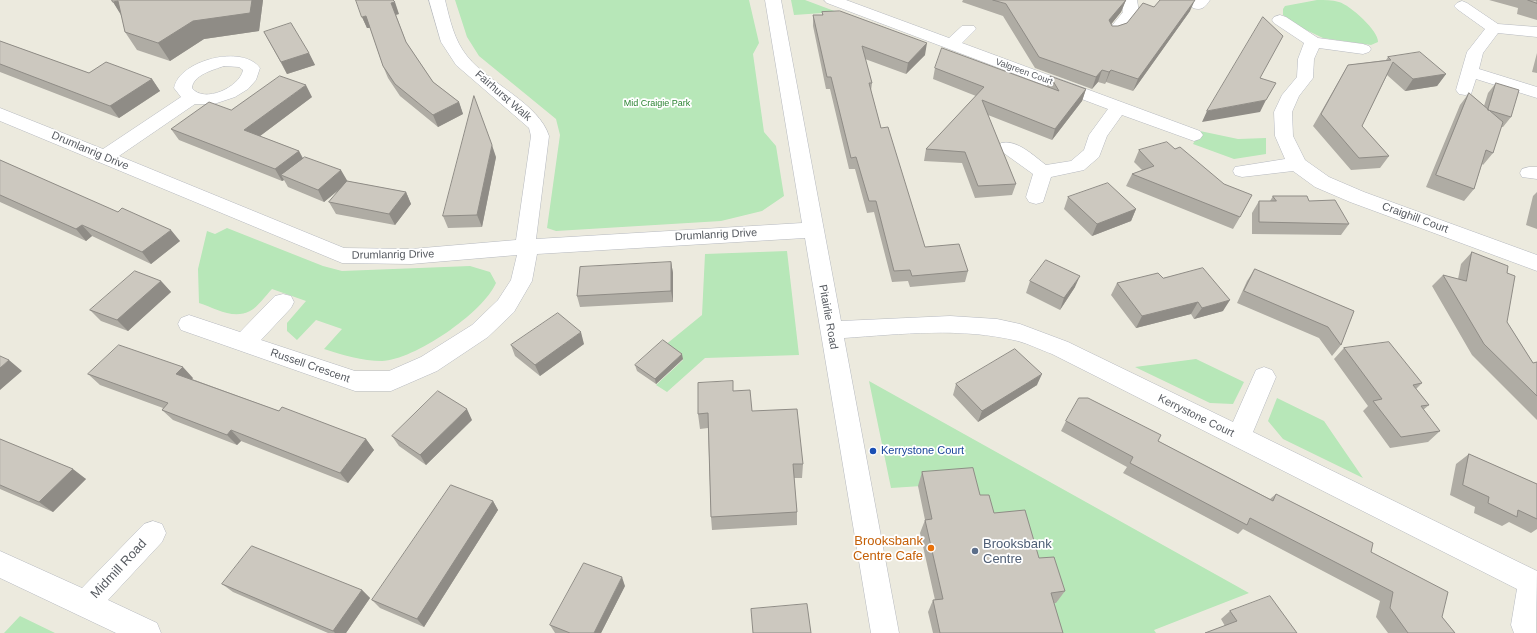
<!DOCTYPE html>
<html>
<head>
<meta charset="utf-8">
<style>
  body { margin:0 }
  canvas { display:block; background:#eceade }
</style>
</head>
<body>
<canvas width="1537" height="633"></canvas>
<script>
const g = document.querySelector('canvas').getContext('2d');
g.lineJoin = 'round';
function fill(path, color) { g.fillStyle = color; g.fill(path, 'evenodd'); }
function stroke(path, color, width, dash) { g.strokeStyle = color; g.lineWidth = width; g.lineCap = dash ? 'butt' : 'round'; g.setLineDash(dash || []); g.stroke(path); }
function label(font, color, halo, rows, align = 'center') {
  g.font = font + ' Arial,sans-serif'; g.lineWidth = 3.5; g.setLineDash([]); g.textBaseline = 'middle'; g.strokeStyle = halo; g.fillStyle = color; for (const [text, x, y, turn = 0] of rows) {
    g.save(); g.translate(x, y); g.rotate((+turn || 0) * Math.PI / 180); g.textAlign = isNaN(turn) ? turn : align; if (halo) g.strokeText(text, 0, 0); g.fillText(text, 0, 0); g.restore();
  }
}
const green = new Path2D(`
  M455 0H749L759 43 753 54 764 132 776 146 784 196 762 211 721 221 556 231 547 228 560 135 556 119 479 56 467 37Z
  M791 0H805L837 12 794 15Z
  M1317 0C1325 0 1332 0 1339 2 1350 5 1379 31 1378 42L1371 45 1323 38 1304 29 1283 15V9L1285 6Z
  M1200 131 1238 139 1266 138V154L1234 159 1193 144Z
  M227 228 323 266 342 271 470 266 490 272 496 283C483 313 414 360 382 361 362 361 343 355 324 349L342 329 316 320 297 340 287 331V323L306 301 272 289C266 295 258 307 250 311 233 320 215 308 199 303L198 269 207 231 215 234Z
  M787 251 799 355 705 358 667 392 656 385 683 360 664 346 702 315 705 254Z
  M1196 359 1244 382 1233 404 1210 403 1135 367Z
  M869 381 1249 593 1154 630 1156 633H1051L1042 604 1056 603 988 526 967 483 891 488Z
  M1277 398 1324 421 1363 478 1283 439 1268 421Z
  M20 616 55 633H4Z`);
const minor = new Path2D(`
  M429 0H445C450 20 454 40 467 56 488 83 539 103 549 136L536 239 802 223 765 0H781L841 321 950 316 997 319 1020 324 1068 342 1233 422 1256 370 1264 367 1272 370 1276 377 1253 432 1537 571 1536 633H1514L1511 625 1517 589 1052 354C1041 350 1029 344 1018 341 961 327 902 334 844 338L899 633H871L805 238 537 254 532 281 514 312 488 337 437 371 391 391H355L181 330 178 324 181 318 189 315 240 332 275 296 283 294 291 296 294 302 291 308 261 340 355 371H389L421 357 472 325 498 300 511 280 517 255 411 264 342 263 0 121V108L103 149 181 97 174 88C179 60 243 44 260 68L256 80 248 89 235 97 214 104H195L119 156 344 248 411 249 516 240 531 136 529 128 456 65 441 42ZM224 66 239 67 243 70C240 87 204 104 192 88 193 75 213 70 224 66Z
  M824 0H846L949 38 962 26H974L976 29 962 43 1200 131 1203 135 1200 139 1194 141 1122 115 1107 136 1099 157 1084 170 1051 177 1043 202 1036 204 1029 202 1026 197 1033 174 1001 151 999 147 1001 143C1017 139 1034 156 1046 165L1071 161 1084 150 1089 135 1108 109 827 3Z
  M1121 0H1137L1139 12C1131 23 1122 40 1108 36L1106 33 1123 12Z
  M1194 0H1210C1205 7 1202 11 1193 8L1190 5Z
  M1462 1 1467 3 1498 24 1537 27V37L1498 33 1483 53 1479 69 1537 87V98L1476 79 1471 94 1465 95 1459 94 1456 90 1467 52 1485 29 1457 9 1454 6 1457 3Z
  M1280 15 1286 17 1318 38 1363 44 1369 46 1371 49 1369 52 1363 54 1319 48 1314 59 1313 78 1299 96 1292 112 1293 136 1305 160 1329 177 1364 192 1537 255V271L1350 202 1315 187 1293 171 1242 177 1235 175 1233 171 1235 167 1285 159 1275 136 1274 112 1282 95 1297 77 1298 59 1304 43 1274 23 1272 20 1274 17Z
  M1529 167H1537V179L1522 177 1520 173 1522 169Z
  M153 521 162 524 166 533 162 542 108 600 157 623 161 633H116L0 578V551L82 588 144 524Z`);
const wall = new Path2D(`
  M112 0H263L259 31 204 39 170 61 137 50 125 32 121 14Z
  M963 0H1126L1121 12 1111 24 1112 26H1118L1127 23 1154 7 1190 11 1133 91 1106 82 1105 84 1098 82 1092 89 1035 68 1003 16 962 2Z
  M1489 0H1537V20L1517 14 1518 8Z
  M822 12 925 55 906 74 865 59 872 83 871 91 881 128 925 247 968 271 965 282 910 287 908 281 892 282 874 212 867 213 855 169H849L830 89H826L813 26V15H822Z
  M399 14 396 15 406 42 433 82 459 102 463 114 438 127 400 96 388 78 383 66 370 28H367L362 17Z
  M264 32 309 53 315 65 287 74Z
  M0 41 89 73 152 79 160 91 119 118 0 72Z
  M1537 53V73L1532 72Z
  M1388 57 1446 74 1437 86 1405 91 1387 75 1362 126 1389 156 1380 168 1351 170 1313 126 1348 65 1386 60Z
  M935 68 1047 86 1050 76 1086 89 1082 101 1052 140 988 115 1016 184 1012 195 975 198 962 163 924 161 926 149 976 96 933 79Z
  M1496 83 1511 117 1503 127H1501L1493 153 1483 165 1482 164 1474 189 1464 201 1426 187 1460 105 1469 93 1484 106 1488 93Z
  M312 97 260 136 299 151 303 158 347 181 406 192 411 204 395 225 336 214 329 202 341 188 324 202 288 187 284 180 282 181 179 140 171 129 231 110Z
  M1139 150 1240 217 1233 229 1126 186 1132 174 1142 170 1134 162Z
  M496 157 482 227 448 228 443 216Z
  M0 160 180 241 151 264 92 236 86 241 0 202Z
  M1537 192V229L1526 225 1533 196Z
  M1273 196 1349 224 1341 235 1252 234V213L1259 201H1270Z
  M1068 197 1136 209 1131 221 1092 236 1064 209Z
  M1472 252 1507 273V322L1533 363 1537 362V420L1472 355 1432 286 1443 275 1458 279 1461 264Z
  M671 262 673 273V302L580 307 577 296Z
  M1255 269 1354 311 1341 345 1332 356 1319 338 1237 303 1247 281Z
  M1163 278 1223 311 1194 319 1191 314 1136 328 1111 295 1117 283Z
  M161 281 171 292 128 331 101 321 90 310Z
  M1030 281 1075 287 1060 310 1026 293Z
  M584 344 540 376 515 356 511 345Z
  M1344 348 1422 383 1416 389 1429 405 1423 410 1440 431 1428 442 1390 448 1363 411 1368 406 1334 359Z
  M683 359 656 384 637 371 635 365Z
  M88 374 193 378 192 379 279 411 366 439 374 450 348 483 241 441 237 445 173 420 162 410 163 408 100 385Z
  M956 384 1037 385 978 422 953 395Z
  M733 391 752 411 803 464 802 478H794L797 512V525L712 530 711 517 708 428 700 429 698 414Z
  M472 420 426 465 399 446 392 436Z
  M1066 421 1158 441 1270 499 1276 494 1371 552 1442 617 1455 633H1388L1376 617 1380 601 1243 529 1238 534 1123 473 1127 467 1061 431Z
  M0 439 86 479 53 512 0 489Z
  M1469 454 1537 484V529L1531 533 1509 522 1502 526 1474 513 1475 507 1450 495 1456 464Z
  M922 472 980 495 994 513 1039 558 1065 591 1056 603H1054L1063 633H933L928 612 933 600H935L920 533 925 520 918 486Z
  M493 501 498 510 424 627 380 608 372 600Z
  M222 584 362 590 370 598 346 633H328L233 592Z
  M625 586 601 633H555L550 625Z
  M1230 611 1297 633 1225 626 1221 619Z`);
const shadedWall = new Path2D(`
  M252 0H263L259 31 204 39 170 61 158 43 193 21Z
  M1126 0 1121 12 1105 32 1109 20Z
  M1195 0 1190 11 1133 91 1138 79Z
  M118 1 124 20 113 2Z
  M395 2 399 14 395 15 391 3Z
  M366 16 371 28H367L362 17Z
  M927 43 925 55 906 74 908 63Z
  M309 53 315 65 287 74 281 62Z
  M1102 70 1098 82 1092 89 1096 77Z
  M1111 70 1106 82 1105 84 1109 72Z
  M1446 74 1437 86 1405 91 1413 79Z
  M152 79 160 91 119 118 110 106Z
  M306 85 312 97 252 142 244 130Z
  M1086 89 1082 101 1052 140 1055 129Z
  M1266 100 1260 112 1202 122 1207 111Z
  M459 102 463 114 438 127 433 115Z
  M492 145 496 157 482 227 477 215Z
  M299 151 305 163 281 175 284 180 282 181 275 169Z
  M341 170 348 182 324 202 318 190Z
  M406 192 411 204 395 225 389 214Z
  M1136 209 1131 221 1092 236 1097 224Z
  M82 225 92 236 86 241 76 229Z
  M171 230 180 241 151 264 142 252Z
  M671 262 673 273V302L671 291Z
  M1080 276 1075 287 1060 310 1064 298Z
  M161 281 171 292 128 331 117 320Z
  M1230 300 1223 311 1194 319 1202 308Z
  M1198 302 1191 314 1136 328 1142 316Z
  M581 332 584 344 540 376 535 365Z
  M682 354 683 359 656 384 655 379Z
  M9 360 22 371 0 390V368Z
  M183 367 193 378 187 385 176 374Z
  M1042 374 1037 385 978 422 982 411Z
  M467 409 472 420 426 465 420 455Z
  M231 430 241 441 237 445 227 435Z
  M366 439 374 450 348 483 340 473Z
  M73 469 86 479 53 512 39 502Z
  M493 501 498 510 424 627 417 619Z
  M622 577 625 586 601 633H594Z
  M362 590 370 598 346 633H335L333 631Z`);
const building = new Path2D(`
  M112 0H252L250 13 193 21 158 43 125 32 118 1 113 2Z
  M356 0H393L395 2 391 3 406 42 433 82 459 102 433 115 395 84 383 66 366 16 362 17Z
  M993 0H1126L1109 20 1112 26H1118L1127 23 1143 3 1154 7 1160 0H1195L1138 79 1111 70 1109 72 1102 70 1096 77 1039 57 1006 4Z
  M1528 0H1537V3Z
  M840 11 927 43 908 63 862 46 872 83H869L881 128 888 127 925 247 959 244 968 271 912 276 910 270 894 271 876 201H869L856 157 851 158 831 77H827L813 15H823L822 12Z
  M1263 17 1283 36 1260 78 1276 83 1266 100 1207 111Z
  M291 23 309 53 281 62 264 32Z
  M0 41 89 73 106 62 152 79 110 106 0 64Z
  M942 48 1059 91 1050 76 1086 89 1055 129 982 100 1016 184 978 186 965 152 926 149 984 87 935 68Z
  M1420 52 1446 74 1413 79 1393 62 1362 126 1389 156 1359 158 1321 114 1348 65 1391 60 1388 57Z
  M280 76 306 85 244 130 299 151 275 169 171 129 209 102 231 110Z
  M1496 83 1519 90 1511 117 1488 110Z
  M1469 93 1503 122 1493 153 1486 150 1474 189 1436 175Z
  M474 96 492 145 477 215 443 216Z
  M1167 142 1175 149 1180 147 1224 184 1252 195 1240 217 1132 174 1154 166 1139 150Z
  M305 157 341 170 318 190 281 175Z
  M0 160 118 212 122 208 171 230 142 252 82 225 76 229 0 195Z
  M347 181 406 192 389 214 329 202Z
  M1108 183 1136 209 1097 224 1068 197Z
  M1273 196H1307L1309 201 1335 200 1349 224 1259 222V201H1276Z
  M1472 252 1508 266 1507 273 1515 276 1507 322 1533 363 1537 362V396L1484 344 1443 275 1466 281Z
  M1046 260 1080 276 1064 298 1030 281Z
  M671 262V291L577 296 580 267Z
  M1203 268 1230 300 1202 308 1198 302 1142 316 1117 283 1158 273 1163 278Z
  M1255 269 1354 311 1341 345 1328 327 1244 291Z
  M135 271 161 281 117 320 90 310Z
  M558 313 581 332 535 365 511 345Z
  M663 340 682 354 655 379 635 365Z
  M1389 342 1422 383 1413 385 1429 405 1421 406 1440 431 1401 437 1373 401 1382 399 1344 348Z
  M119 345 183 367 176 374 279 411 282 407 366 439 340 473 231 430 227 435 162 410 168 403 88 374Z
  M1015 349 1042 374 982 411 956 384Z
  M0 356 9 360 0 368Z
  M733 381V391L750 390 752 411 797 409 803 464H793L797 512 711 517 708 413 698 414V383Z
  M438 391 467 409 420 455 392 436Z
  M1079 398H1088L1161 435 1158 441 1273 501 1276 494 1373 543 1371 552 1448 592 1442 617 1455 633H1408L1390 608 1393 592 1250 518 1247 525 1130 463 1133 457 1066 421Z
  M0 439 73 469 39 502 0 485Z
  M1469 454 1537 484V519L1518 510 1517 517 1488 503 1489 497 1463 485Z
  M973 468 980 495H989L994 513 1025 510 1039 558 1054 557 1065 591 1051 593 1063 633H940L933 600 943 599 925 520 932 519 922 472Z
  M451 485 493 501 417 619 372 600Z
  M252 546 362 590 333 631 222 584Z
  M584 563 622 577 594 633H570L550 625Z
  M1270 596 1297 633H1205L1237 621 1230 611Z
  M807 604 811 633H753L751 609Z`);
const markers = [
  [873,451,4,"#1a4fb4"],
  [931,548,4,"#e8710a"],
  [975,551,4,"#5c6f8a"]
];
const farStreetnames = [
  ["Valgreen Court",1024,72,20]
];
const farParknames = [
  ["Mid Craigie Park",657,104]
];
const streetNames = [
  ["Fairhurst Walk",503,96,41],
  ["Drumlanrig Drive",90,151,23],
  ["Craighill Court",1415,218,20],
  ["Drumlanrig Drive",716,235,-3],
  ["Drumlanrig Drive",393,255,-1],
  ["Pitairlie Road",828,317,80],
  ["Russell Crescent",310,366,19],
  ["Kerrystone Court",1196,416,26]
];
const transitNames = [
  ["Kerrystone Court",881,451]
];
const nearFoodnames = [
  ["Brooksbank",923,541],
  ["Centre Cafe",923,556]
];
const nearServicenames = [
  ["Brooksbank",983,544],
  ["Centre",983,559]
];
const nearStreetnames = [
  ["Midmill Road",119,569,-47]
];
fill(green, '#b7e7b8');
stroke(minor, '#b6b9bf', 1);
fill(minor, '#fff');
fill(wall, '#afaca4');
fill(shadedWall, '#8f8c86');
fill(building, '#ccc8bf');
stroke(building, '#8f8c86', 1);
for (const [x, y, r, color] of markers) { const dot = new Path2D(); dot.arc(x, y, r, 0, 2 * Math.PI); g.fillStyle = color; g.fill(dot); stroke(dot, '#fff', 1.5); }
label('9px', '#575b61', '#fff', farStreetnames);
label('9px', '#2c8433', '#fff', farParknames);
label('11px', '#575b61', '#fff', streetNames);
label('11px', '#164399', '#fff', transitNames, 'left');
label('13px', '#c56008', '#fff', nearFoodnames, 'right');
label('13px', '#4e5e75', '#fff', nearServicenames, 'left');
label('13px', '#575b61', '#fff', nearStreetnames);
</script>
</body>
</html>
